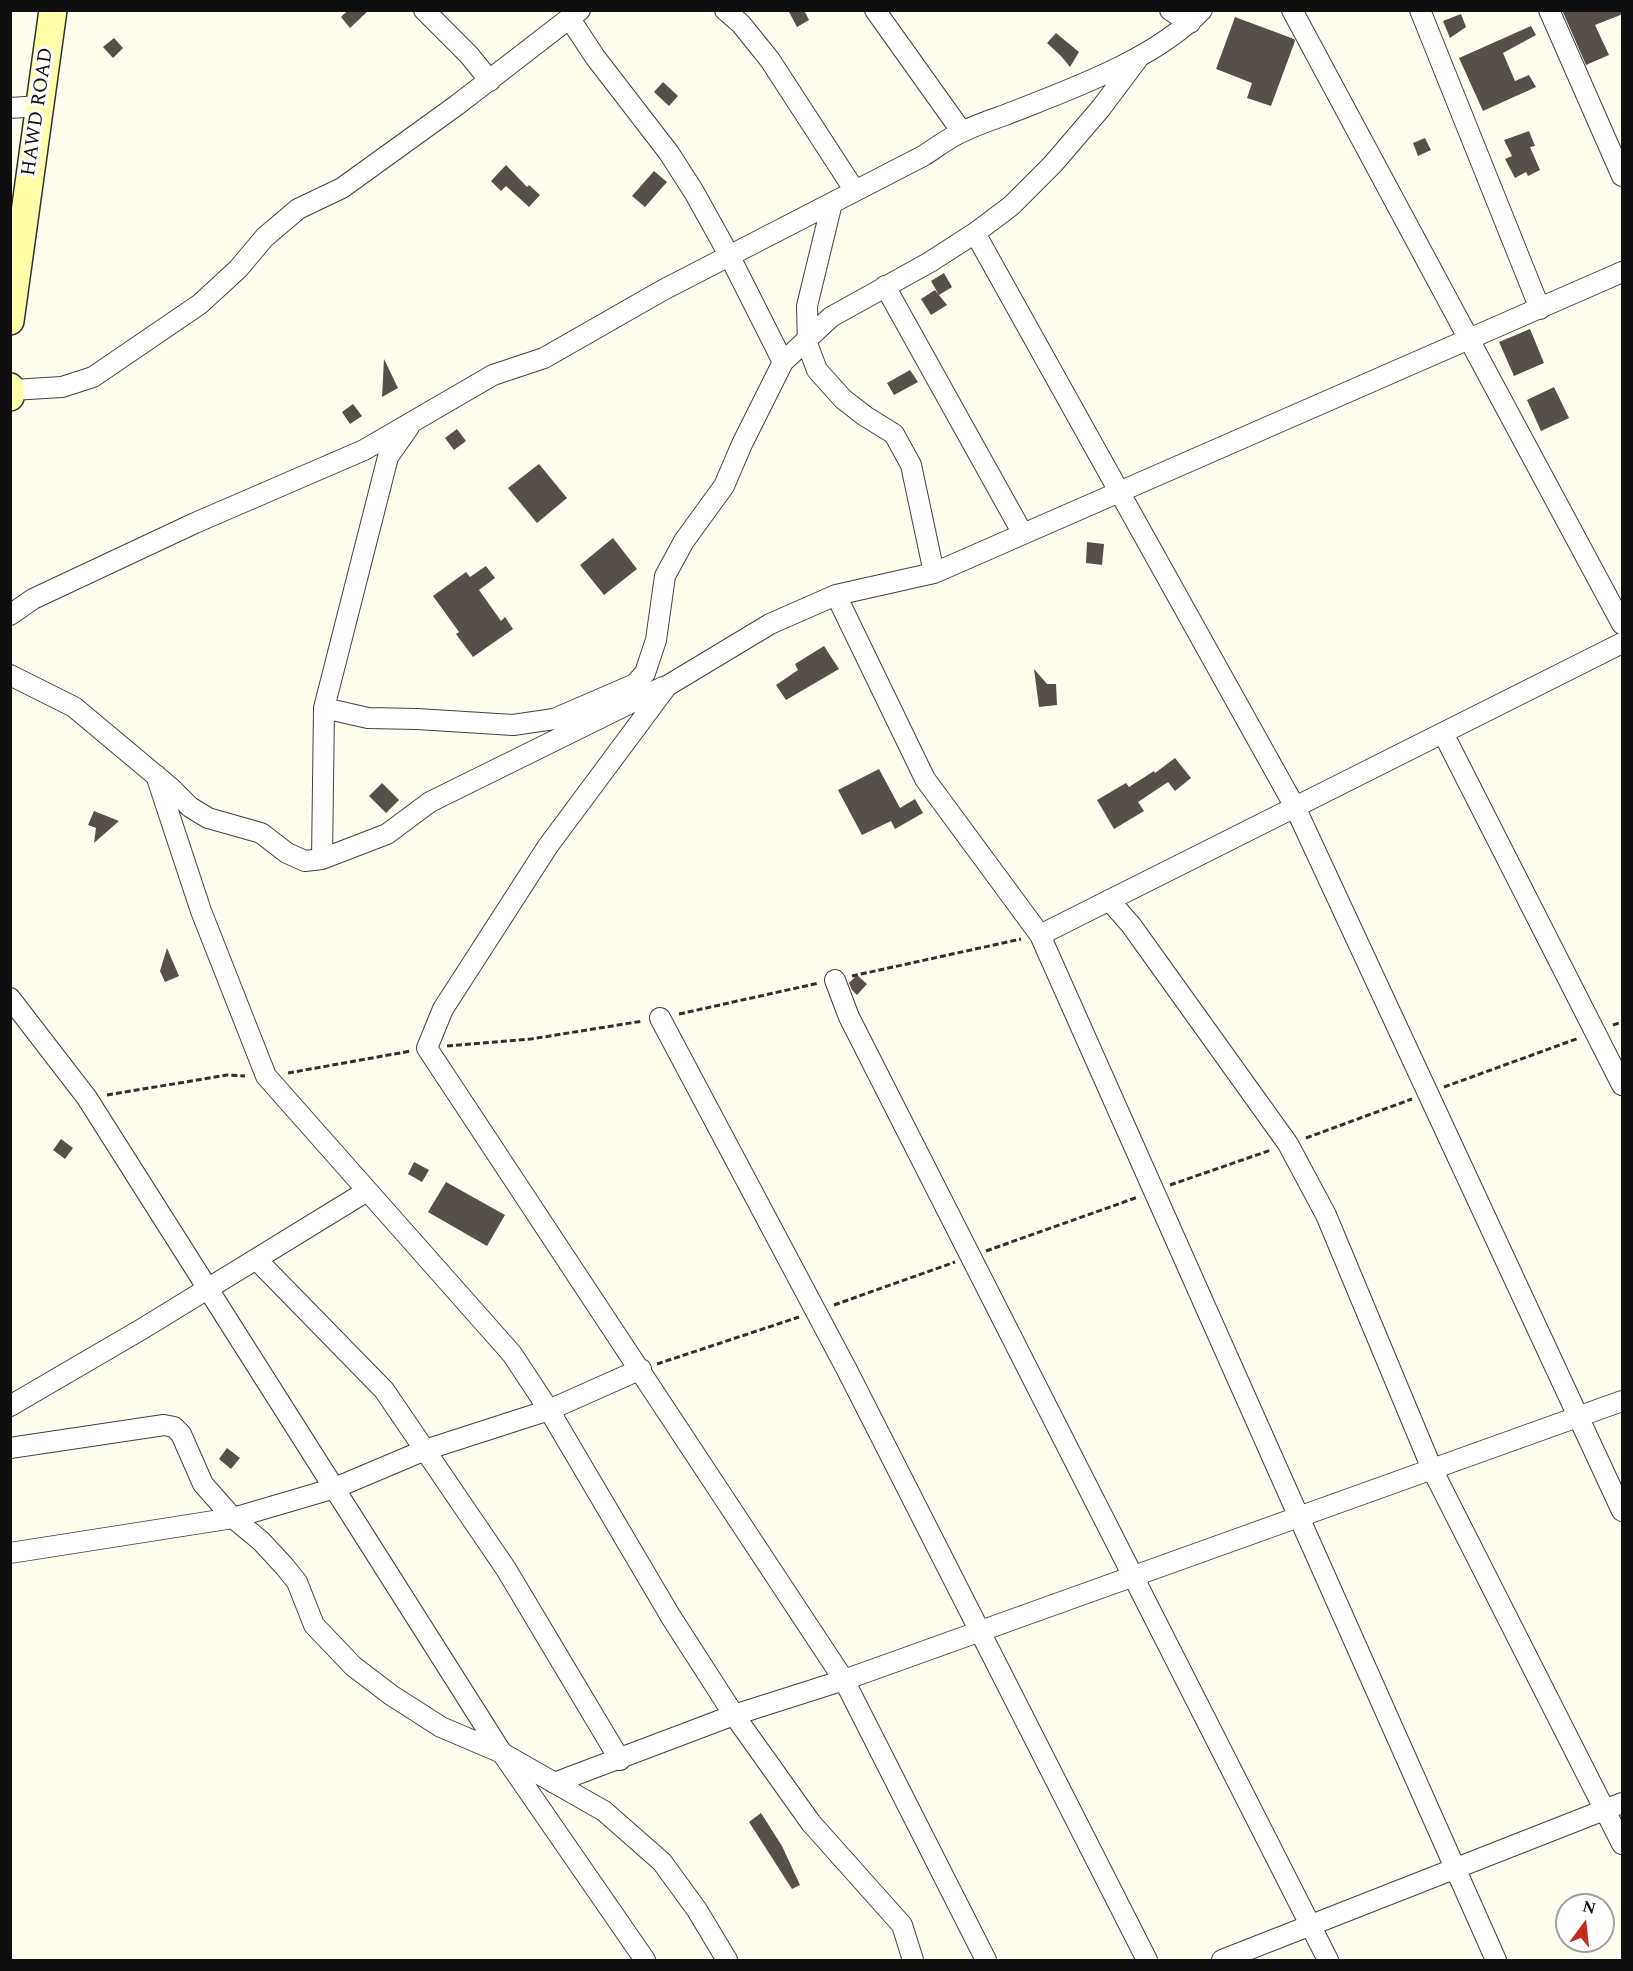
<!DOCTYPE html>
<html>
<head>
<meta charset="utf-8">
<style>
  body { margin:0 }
  #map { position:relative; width:1633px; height:1971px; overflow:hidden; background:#fffdee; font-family:Spectral,serif }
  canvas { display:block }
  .frame { position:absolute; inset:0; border:12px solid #0e0e0e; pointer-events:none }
  .north { position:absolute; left:1555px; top:1893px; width:60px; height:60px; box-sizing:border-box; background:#fff; border:2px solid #9f9f9f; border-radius:50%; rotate:15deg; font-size:16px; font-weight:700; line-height:24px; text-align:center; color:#0e0e0e }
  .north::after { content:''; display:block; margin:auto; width:21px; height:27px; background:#c22b21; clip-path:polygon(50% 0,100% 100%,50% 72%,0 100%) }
</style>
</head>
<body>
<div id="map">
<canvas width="1633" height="1971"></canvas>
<div class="frame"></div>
<div class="north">N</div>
</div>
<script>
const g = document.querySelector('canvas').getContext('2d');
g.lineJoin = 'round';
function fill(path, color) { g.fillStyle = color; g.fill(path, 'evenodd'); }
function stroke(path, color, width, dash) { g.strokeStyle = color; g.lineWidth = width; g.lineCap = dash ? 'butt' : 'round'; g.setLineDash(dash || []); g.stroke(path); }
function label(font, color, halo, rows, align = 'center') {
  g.font = font + ' Spectral,serif'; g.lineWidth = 6; g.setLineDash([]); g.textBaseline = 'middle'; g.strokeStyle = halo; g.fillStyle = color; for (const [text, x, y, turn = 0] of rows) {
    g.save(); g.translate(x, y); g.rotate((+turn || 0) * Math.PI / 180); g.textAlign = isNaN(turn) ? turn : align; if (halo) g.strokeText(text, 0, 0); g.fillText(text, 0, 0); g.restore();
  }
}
const building = new Path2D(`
  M348 10H369L350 28 341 17Z
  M788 10H804L809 20 797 27Z
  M1562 10H1623V14L1595 25 1609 55 1586 65Z
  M1461 14 1466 27 1450 38 1443 21Z
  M1235 17 1294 39 1295 41 1271 106 1247 98 1252 83 1216 69Z
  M1531 26 1536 35 1503 53 1515 81 1529 75 1536 87 1483 111 1459 58Z
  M1056 33 1079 52 1070 67 1061 56 1047 43Z
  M114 38 123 48 113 58 103 47Z
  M663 82 678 96 669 106 654 92Z
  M1529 131 1535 146 1530 147 1540 170 1528 176 1526 172 1515 178 1505 159 1512 156 1504 140Z
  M1425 138 1431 150 1418 156 1413 143Z
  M506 165 527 187 529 185 540 195 529 207 506 186 501 191 491 181Z
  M654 171 667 182 645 207 632 196Z
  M944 273 952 287 939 295 931 281Z
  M935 290 947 305 931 315 921 299Z
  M1530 329 1544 363 1514 376 1499 342Z
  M384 359 398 388 382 397Z
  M910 370 918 382 894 395 887 383Z
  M1554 387 1569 418 1541 431 1527 400Z
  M353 404 362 416 350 424 342 412Z
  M457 429 466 441 454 450 445 438Z
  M539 464 567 498 537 523 508 488Z
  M613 538 637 569 604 595 580 565Z
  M1087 542 1104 544 1102 565 1086 563Z
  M486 566 495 578 479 590 501 621 505 617 513 629 473 657 456 634 459 632 433 596 466 572 470 577Z
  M824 646 839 669 786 700 776 685 798 670 795 664Z
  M1034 669 1047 684H1056L1057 705 1039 707Z
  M1175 758 1191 778 1175 791 1168 782 1138 802 1144 811 1114 829 1097 800 1126 783 1129 787 1154 771 1155 773Z
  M879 769 900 808 915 799 923 813 895 829 891 821 862 835 838 790Z
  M382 783 399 800 386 813 369 796Z
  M94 811 119 821 94 843 96 828 88 825Z
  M167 948 179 976 165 982 160 971Z
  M857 975 867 984 857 995 852 990 849 983Z
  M61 1139 73 1148 65 1159 53 1150Z
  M414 1162 429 1170 422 1182 408 1174Z
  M446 1182 505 1215 487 1246 428 1212Z
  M227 1448 240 1458 231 1469 219 1459Z
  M761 1813 782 1846 800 1885 792 1889 749 1822Z`);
const path = new Path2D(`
  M852 976 1021 939
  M679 1014 819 983
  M1613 1025 1622 1022
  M447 1046 531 1039 643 1021
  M288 1073 411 1051
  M1444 1087 1579 1038
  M107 1095 227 1075 245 1076
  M1306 1138 1412 1099
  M1170 1185 1271 1150
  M986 1251 1138 1197
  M834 1305 955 1262
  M657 1364 799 1317`);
const minor = new Path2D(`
  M424 10 469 55 490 81
  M725 10 741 24 770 60 855 191
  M875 10 962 132
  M1170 10 1190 23
  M1292 10 1622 624
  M1420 10 1540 309
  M1549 10 1622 176
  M570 19 595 57 669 153 694 192 729 255 783 362
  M10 108 40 106
  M832 203 807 306 808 346 817 370 843 399 865 416 894 434 911 465 934 573
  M975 233 1295 807 1622 1511
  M885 286 1023 534
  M12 390 62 387 93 377 200 304 238 269 265 237 298 209 342 188 457 105 580 10
  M836 595 925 779 1040 935 1496 1960
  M10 615 33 599 195 523 364 450 493 375 544 358 663 290 923 156C936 148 948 138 962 132 976 125 991 120 1005 115 1068 90 1155 60 1202 10
  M10 675 74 707 172 789 190 807 208 818 261 833 287 853 305 861 322 859 387 834 430 802 663 687
  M324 708 368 718 417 719 513 725 554 719 635 684 645 673 656 640 665 576 684 541 724 486 742 444 783 362 831 317 930 262 975 233 1011 206 1053 164 1101 108 1137 60
  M1443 733 1622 1085
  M156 775 201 911 266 1076 512 1354 549 1410 671 1617 734 1715 811 1823 902 1925 913 1960
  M322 859 324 708 388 457 409 427
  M1109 900 1131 925 1288 1144 1326 1215 1432 1469 1622 1844
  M1040 935 1622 643
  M835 980 849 1017 1328 1960
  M10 998 87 1098 502 1753 645 1960
  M660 1018 847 1370 1147 1960
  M256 1259 384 1390 506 1569 620 1760
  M10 1406 142 1329 367 1191
  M10 1448 164 1425 174 1427 181 1434 203 1484 233 1518 261 1541 285 1567 297 1582 314 1625 353 1666 391 1695 441 1727 502 1753 604 1811 662 1862 697 1910 727 1960
  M10 1553 233 1518 335 1488 425 1450 549 1410 641 1369
  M554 1783 734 1715 844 1680 1622 1401
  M986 1960 844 1680 427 1048 443 1009 548 846 667 686 770 624 836 595 934 573 1622 272
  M1222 1960 1622 1803`);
const secondary = new Path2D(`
  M10 321 53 10
  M10 387V397`);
const streetNames = [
  ["HAWD ROAD",39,112,-82]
];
fill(building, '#57504a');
stroke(minor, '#414141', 22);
stroke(secondary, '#303030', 30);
stroke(path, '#303030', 3, [6, 3]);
stroke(minor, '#fff', 20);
stroke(secondary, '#ffffa9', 27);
label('20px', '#0e0e0e', '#fff', streetNames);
</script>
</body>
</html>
